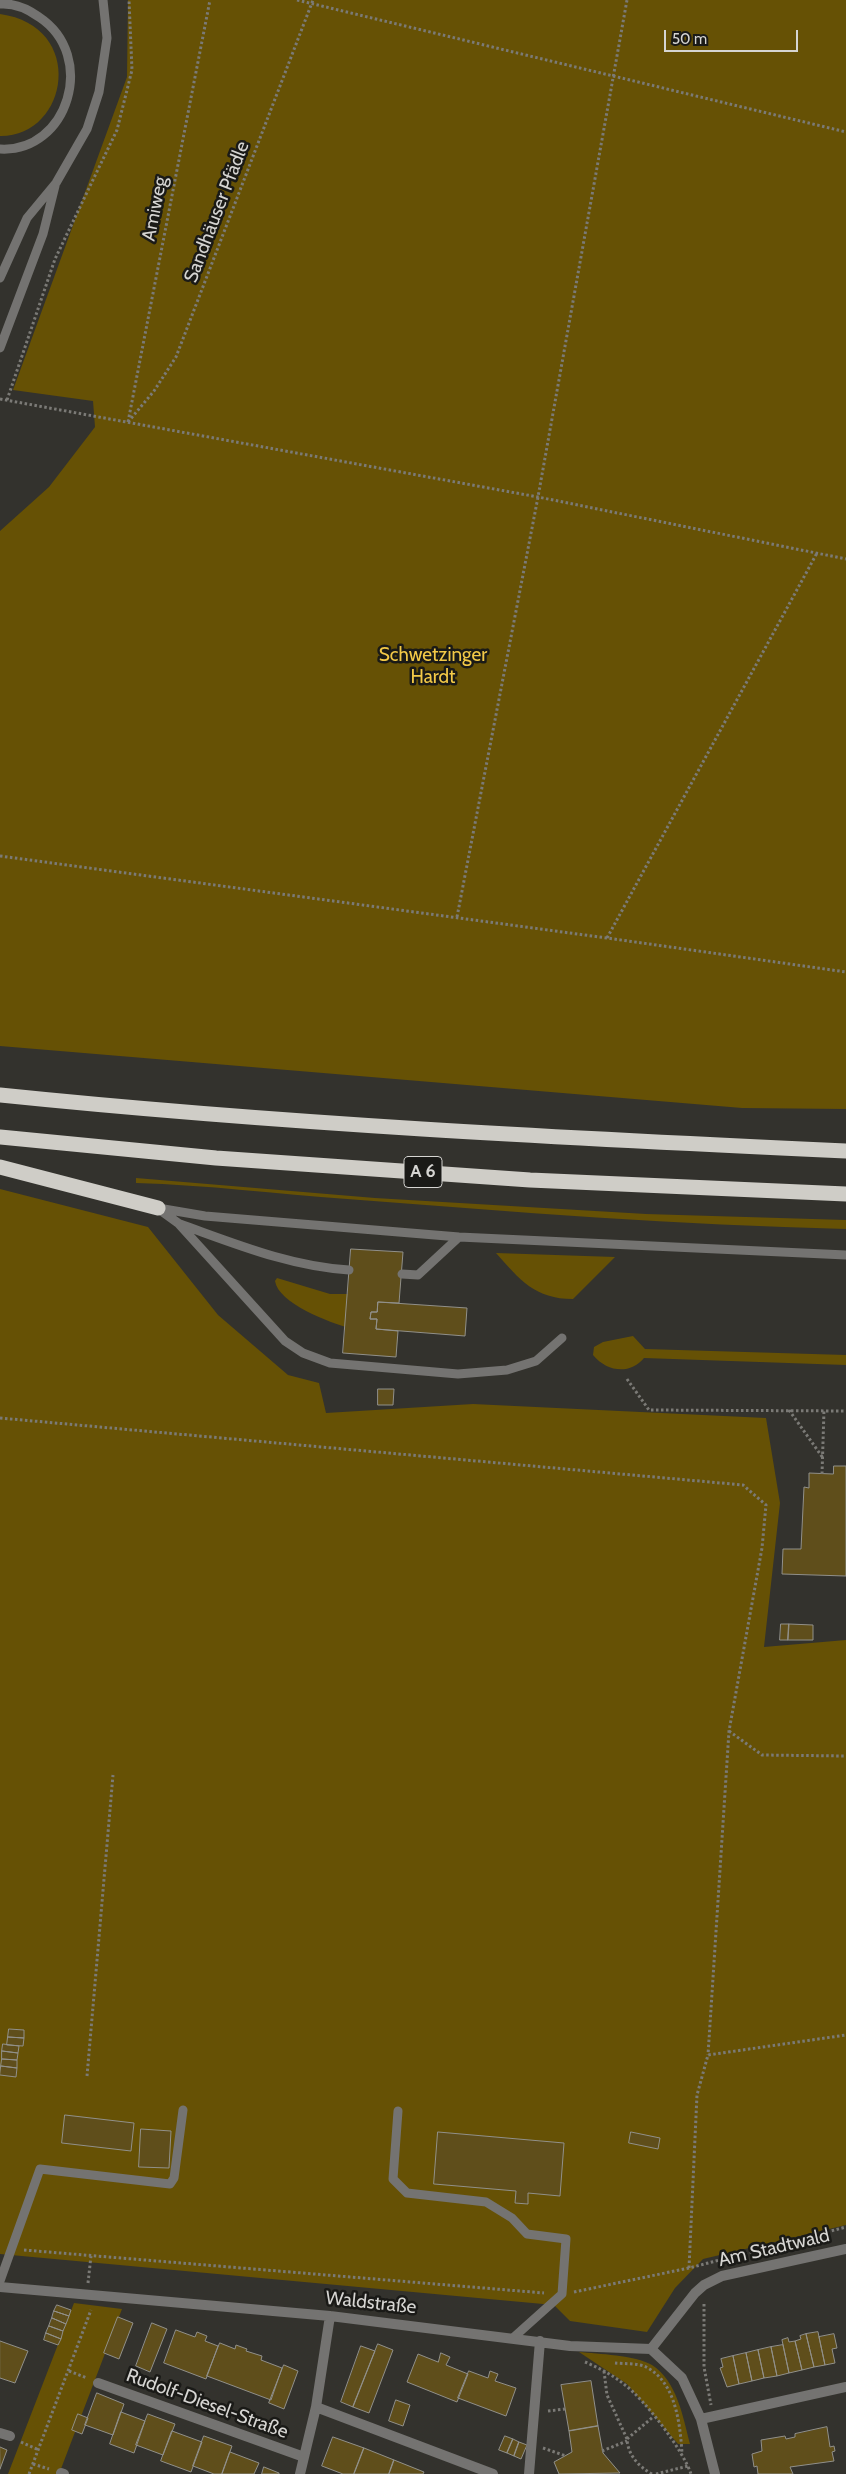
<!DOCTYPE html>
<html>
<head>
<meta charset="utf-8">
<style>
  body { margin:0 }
  #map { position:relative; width:846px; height:2474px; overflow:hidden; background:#33322d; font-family:Cabin,sans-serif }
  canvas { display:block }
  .scale { position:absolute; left:664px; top:30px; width:134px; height:22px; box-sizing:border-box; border:2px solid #d6d5d2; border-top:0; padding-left:6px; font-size:15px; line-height:18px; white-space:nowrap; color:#d6d5d2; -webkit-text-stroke:4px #1a1a17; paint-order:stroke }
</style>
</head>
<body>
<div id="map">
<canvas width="846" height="2474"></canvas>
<div class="scale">50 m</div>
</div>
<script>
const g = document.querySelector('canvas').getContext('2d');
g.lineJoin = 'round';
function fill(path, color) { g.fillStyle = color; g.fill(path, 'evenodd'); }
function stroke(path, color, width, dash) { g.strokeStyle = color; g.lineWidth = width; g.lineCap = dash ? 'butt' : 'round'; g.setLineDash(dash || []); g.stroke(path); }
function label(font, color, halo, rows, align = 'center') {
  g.font = font + ' Cabin,sans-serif'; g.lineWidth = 5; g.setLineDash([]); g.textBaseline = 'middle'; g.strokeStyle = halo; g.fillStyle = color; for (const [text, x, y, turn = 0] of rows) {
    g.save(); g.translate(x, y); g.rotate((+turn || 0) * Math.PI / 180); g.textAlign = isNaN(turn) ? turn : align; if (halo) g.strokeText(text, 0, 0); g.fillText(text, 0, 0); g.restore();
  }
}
const green = new Path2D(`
  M128 0H846V1109L742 1108 0 1046V531L49 487 95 427 93 401 13 390 127 77Z
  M0 14C87 26 69 137 0 136Z
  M136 1178 375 1198 646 1214 846 1220V1229C680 1225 513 1212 347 1199 277 1194 207 1185 136 1183Z
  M0 1189 148 1227 218 1315 288 1375 319 1383 326 1413 473 1404 766 1418 780 1503 764 1647 846 1640V2225L703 2259 675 2288 647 2332 570 2321 554 2305 0 2254Z
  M496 1253 615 1257 573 1299C535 1299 520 1280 496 1253Z
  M277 1278 330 1294H354L350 1328C330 1323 278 1303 275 1281Z
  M633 1336 645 1349 846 1355V1365L644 1358C630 1375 607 1372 593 1355L594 1347 603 1342Z
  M74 2303 122 2309 59 2474H8Z
  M579 2352C598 2354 635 2355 652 2365 677 2381 683 2417 690 2444H678L627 2384Z`);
const building = new Path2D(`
  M351 1249 403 1252 399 1303 378 1302 377 1312H371L370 1319H377L376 1329 398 1331 396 1357 343 1353Z
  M378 1302 467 1308 465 1336 376 1329 377 1319H370L371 1312H377Z
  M378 1389H394L393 1405H378Z
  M834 1466H846V1576L782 1574 783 1549H801L804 1487 809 1488V1473L833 1474Z
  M781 1624H789L788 1640H780Z
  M789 1624 813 1625V1640H788Z
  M9 2029 24 2030V2038L8 2037Z
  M8 2037 24 2038 23 2046 7 2045Z
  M3 2044 19 2046 18 2053 2 2051Z
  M2 2051 18 2053 17 2060 2 2059Z
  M2 2059 17 2060V2068L1 2066Z
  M1 2066 17 2068 16 2077 0 2075Z
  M65 2115 134 2123 131 2151 62 2143Z
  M141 2129 171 2131 169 2168 139 2167Z
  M438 2132 564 2143 560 2196 528 2193V2204L515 2203 516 2191 434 2184Z
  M631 2132 660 2138 658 2149 629 2143Z
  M57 2305 71 2310 69 2316 54 2311Z
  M54 2311 69 2316 66 2324 52 2318Z
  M118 2317 133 2323 119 2359 104 2353Z
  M52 2318 66 2324 63 2331 49 2326Z
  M152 2323 167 2329 150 2372 136 2366Z
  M49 2326 63 2331 61 2339 46 2333Z
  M176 2330 195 2337 197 2332 207 2336 205 2341 218 2346 206 2379 164 2363Z
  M818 2332 825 2365 814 2367 806 2334Z
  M46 2333 61 2339 58 2345 44 2340Z
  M806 2334 814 2367 802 2370 795 2341 801 2339 800 2336Z
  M834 2334 837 2348 832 2349 835 2363 825 2365 819 2337Z
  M788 2338 789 2342 795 2341 802 2370 789 2373 782 2340Z
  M0 2341 28 2351 15 2383 0 2378Z
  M220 2343 235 2349 236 2345 247 2349 246 2351 262 2356 261 2360 282 2368 271 2400 207 2376Z
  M378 2344 393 2350 369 2413 353 2407Z
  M783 2345 789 2373 777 2376 771 2347Z
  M361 2346 375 2351 353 2407 341 2402Z
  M771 2347 777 2376 764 2378 758 2350Z
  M758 2350 764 2378 752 2381 746 2353Z
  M441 2353 450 2357 446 2365 468 2374 457 2402 407 2382 418 2354 438 2362Z
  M746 2353 752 2381 739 2384 733 2356Z
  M733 2356 739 2384 727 2387 720 2368 723 2367 721 2359Z
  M284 2365 298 2371 284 2409 269 2403Z
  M469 2371 488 2378 490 2371 498 2374 495 2381 516 2388 506 2416 458 2398Z
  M591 2381 598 2426 569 2431 561 2385Z
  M97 2393 124 2404 113 2435 85 2425Z
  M396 2400 410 2405 403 2426 389 2421Z
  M121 2412 145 2421 134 2453 110 2444Z
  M78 2414 88 2418 82 2434 72 2430Z
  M148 2414 175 2424 163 2455 136 2445Z
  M598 2426 603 2453 620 2473 559 2474 554 2462 572 2452 569 2431Z
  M827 2427 830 2447 834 2446 835 2451 832 2452 834 2461 790 2467 793 2474H758L757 2466 754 2467 752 2454 762 2451 761 2440 785 2436 786 2439 795 2437V2434Z
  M172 2431 202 2442 191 2472 161 2461Z
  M204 2436 232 2446 222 2474H214L193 2466Z
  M505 2436 513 2439 507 2453 499 2450Z
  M333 2437 364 2448 354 2474H343L322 2466Z
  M513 2439 519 2442 514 2456 507 2453Z
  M519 2442 527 2445 521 2459 514 2456Z
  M0 2447 7 2450 0 2469Z
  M364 2448 394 2460 389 2474H354Z
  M230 2452 259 2463 254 2474H222Z
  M394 2460 424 2472 423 2474H389Z
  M264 2467 279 2473V2474H262Z`);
const path = new Path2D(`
  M297 0 846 132
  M0 399 538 497 846 559
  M7 400 55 259 117 130 132 70 129 0
  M128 422 154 391 176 357 313 0
  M128 422 210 0
  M0 856 607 938 846 972
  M457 917 538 497 627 0
  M607 938 817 553
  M627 1379 649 1410 846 1411
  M789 1410 823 1458
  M0 1418 743 1485 766 1505 762 1548 729 1731 708 2055
  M822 1474 824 1410
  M729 1731 762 1755 846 1756
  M87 2076 113 1775
  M24 2250 544 2293
  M689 2268 697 2095 708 2055 846 2035
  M88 2283 91 2256
  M574 2292 689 2268 846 2227
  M704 2304V2367L711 2405
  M585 2362C599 2368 613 2375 625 2385 645 2400 683 2450 691 2474
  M615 2363C624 2364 638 2363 646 2367 676 2382 680 2424 682 2453
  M69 2371 87 2378
  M604 2371 607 2395 627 2439
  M548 2411 565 2409
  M21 2442 39 2450
  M543 2448 566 2456
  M602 2451 627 2441
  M33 2464 49 2469
  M29 2474 91 2310
  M652 2474C638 2466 628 2455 627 2439L653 2417
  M656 2474 688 2466`);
const lane = new Path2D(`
  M0 4C14 3 28 9 39 17 98 56 68 153 0 149
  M0 278 27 218 56 183 87 129 99 92 107 38 103 0
  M0 348 43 234 55 186
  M158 1208 205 1216 459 1237 846 1255
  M160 1210 178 1223 285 1341 303 1353 330 1363 458 1374 507 1370 536 1361 562 1338
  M180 1224C236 1244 289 1266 349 1270
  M402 1274 418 1275 459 1237
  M398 2111 393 2179 407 2193 486 2202 512 2218 527 2234 566 2239 562 2294 514 2337
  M0 2281 40 2169 170 2184 174 2178 183 2110`);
const street = new Path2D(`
  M0 2287 330 2316 570 2346 651 2349 682 2378 701 2419 715 2474
  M651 2349 695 2293 704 2285 722 2276 846 2249
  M98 2383 304 2457
  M316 2407 493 2474
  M701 2419 846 2387
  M0 2433 10 2436
  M61 2473 64 2474
  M300 2474 316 2407 330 2316
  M529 2474 540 2341`);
const highway = new Path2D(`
  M0 1095C281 1124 563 1138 846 1151
  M0 1137 216 1158 530 1180 846 1194
  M0 1167 158 1208`);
const shields = [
  [423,1172,38]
];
const shieldNames = [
  ["A 6",423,1172]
];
const streetNames = [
  ["Amiweg",155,209,-79],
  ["Sandhäuser Pfädle",217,212,-69],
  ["Am Stadtwald",774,2248,-13],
  ["Waldstraße",371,2303,6],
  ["Rudolf-Diesel-Straße",207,2404,20]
];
const parkNames = [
  ["Schwetzinger",433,655],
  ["Hardt",433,677]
];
fill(green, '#665105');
fill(building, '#5f4e1b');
stroke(building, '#91908a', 1);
stroke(path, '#7b7a76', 3, [2.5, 2.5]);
stroke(lane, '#747371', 9);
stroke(street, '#747371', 10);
stroke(highway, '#cfcdc7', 15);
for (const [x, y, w] of shields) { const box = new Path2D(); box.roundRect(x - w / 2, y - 15.5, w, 31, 4); g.fillStyle = '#1a1a17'; g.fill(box); stroke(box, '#d6d5d2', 1); }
label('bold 18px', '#d6d5d2', null, shieldNames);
label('19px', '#d6d5d2', '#1a1a17', streetNames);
label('19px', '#f3c947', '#1a1a17', parkNames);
</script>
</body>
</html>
